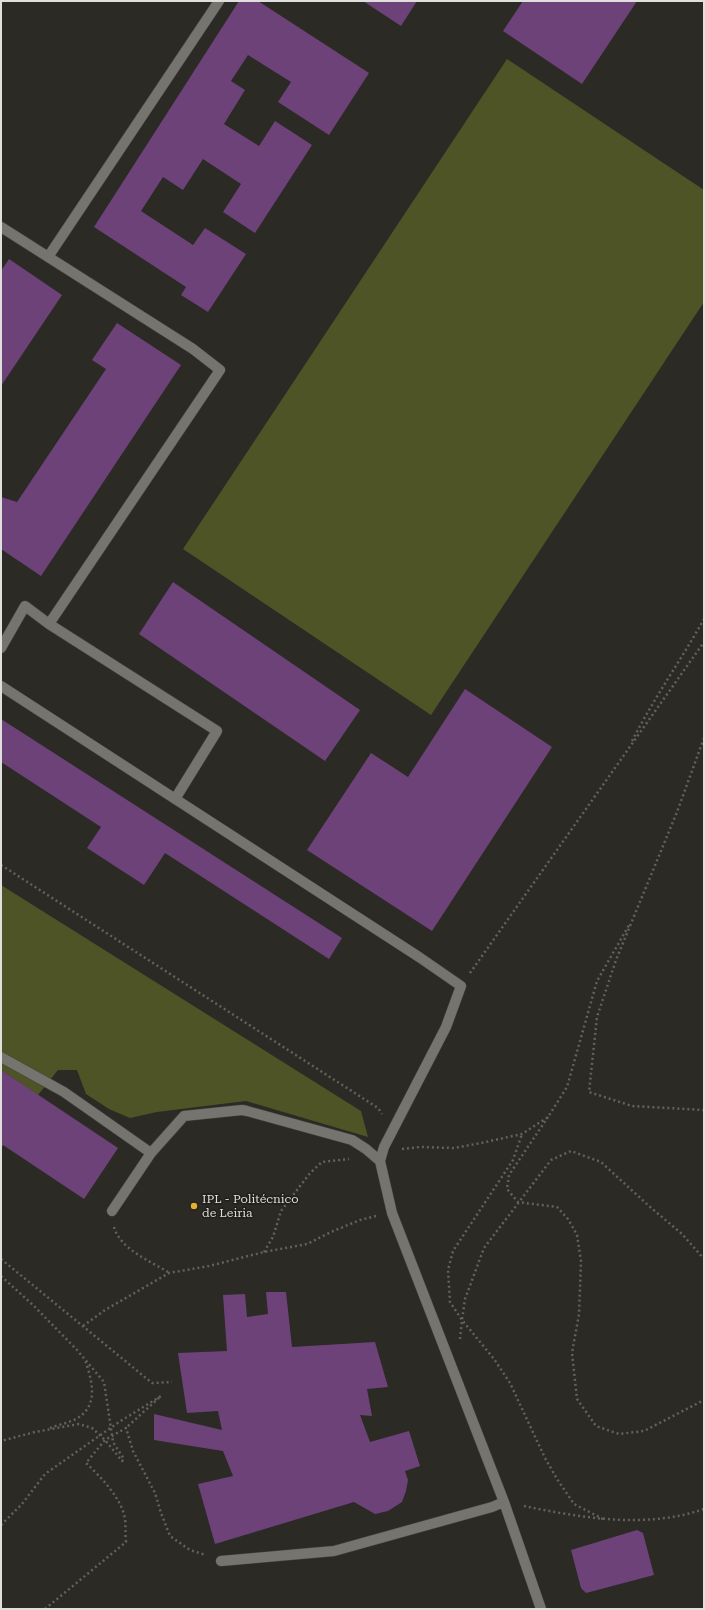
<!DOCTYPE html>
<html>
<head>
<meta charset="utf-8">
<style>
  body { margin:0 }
  #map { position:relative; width:705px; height:1610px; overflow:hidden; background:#2b2a25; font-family:"Roboto Serif",serif }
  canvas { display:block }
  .frame { position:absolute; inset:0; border:2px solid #dfdfdc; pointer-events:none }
</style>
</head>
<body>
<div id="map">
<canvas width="705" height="1610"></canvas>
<div class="frame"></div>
</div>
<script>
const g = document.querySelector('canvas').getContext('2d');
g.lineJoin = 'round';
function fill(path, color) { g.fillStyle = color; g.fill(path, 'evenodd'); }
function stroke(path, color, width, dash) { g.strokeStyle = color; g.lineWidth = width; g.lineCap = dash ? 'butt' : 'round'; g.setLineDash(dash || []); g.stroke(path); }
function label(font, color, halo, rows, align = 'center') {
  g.font = font + ' "Roboto Serif",serif'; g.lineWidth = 3; g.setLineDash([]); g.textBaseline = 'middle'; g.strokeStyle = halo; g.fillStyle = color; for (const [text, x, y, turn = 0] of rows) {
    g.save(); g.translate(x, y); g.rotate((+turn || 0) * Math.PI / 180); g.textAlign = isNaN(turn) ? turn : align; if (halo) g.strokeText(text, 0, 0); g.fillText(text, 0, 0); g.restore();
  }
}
const green = new Path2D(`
  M507 59 704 190V302L431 715 183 549Z
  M1 885 361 1111 368 1137 246 1101 157 1112 130 1118 109 1109 86 1094 77 1070H58L38 1095 1 1070Z`);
const building = new Path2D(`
  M239 1H258L369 73 329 135 278 102 291 82 248 55 231 81 245 90 224 124 259 146 275 121 312 145 255 233 223 212 241 184 203 159 183 190 163 177 141 211 193 245 205 228 246 254 208 312 181 295 186 287 94 227Z
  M363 1H417L401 26Z
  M523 1H637L582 84 503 31Z
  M9 259 62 295 1 386V271Z
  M117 323 181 365 41 576 1 549V497L17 502 106 369 92 360Z
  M173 582 360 710 325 761 139 634Z
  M465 689 552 747 432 931 307 850 371 753 408 777Z
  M1 719 342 938 329 959 165 853 144 885 87 848 101 827 1 762Z
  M1 1070 118 1148 84 1199 3 1145 1 1149Z
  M266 1292H286L292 1347 375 1342 388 1387 367 1389 372 1416 360 1415 370 1442 409 1431 420 1466 405 1471 408 1480 406 1491 402 1502 388 1511 375 1514 354 1502 215 1544 198 1484 233 1476 223 1451 154 1440V1414L222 1430 218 1411 187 1413 178 1353 227 1351 223 1295 245 1294 247 1317 268 1314Z
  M637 1530 643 1533 654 1575 586 1593 581 1588 571 1550Z`);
const path = new Path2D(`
  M704 738 677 812 616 960 597 1017 589 1092 632 1106 704 1110
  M632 741C654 698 681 660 704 619
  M1 865 378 1108 382 1114
  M470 973 704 642
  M548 1117 509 1175 507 1189 518 1202 557 1207 568 1219 577 1235 581 1261 579 1314 572 1353 577 1399 596 1426 619 1434 644 1431 704 1400
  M402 1149 420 1147 454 1148 481 1143 522 1134 548 1117 567 1087 597 981 629 925
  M114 1227C120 1249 150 1261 168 1272
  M264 1252 273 1237 281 1211 310 1173 322 1162 349 1159
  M1 1259 152 1383 172 1382
  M1 1276 34 1306 77 1350 104 1382 113 1442 124 1459 122 1461 105 1440 92 1428 79 1424 35 1432 1 1441
  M83 1326 105 1310 169 1273 209 1266 264 1252 307 1244 331 1232 360 1220 376 1216
  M460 1339 462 1320 450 1302 448 1270 453 1251 513 1160 522 1134
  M50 1428C60 1424 75 1422 83 1414 98 1400 91 1377 85 1360
  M524 1506C582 1518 647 1529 704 1509
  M603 1519 574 1504 557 1479 545 1458 510 1383 494 1359 462 1320 465 1299 484 1248 551 1160 571 1151 601 1162 649 1206 682 1234 704 1259
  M1 1525 22 1504 45 1474 119 1422 161 1396 126 1428
  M45 1609 126 1542C125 1534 126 1527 125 1519 122 1499 101 1477 86 1463L105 1440 126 1428 133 1451 155 1493 161 1513 170 1536 190 1550 206 1555`);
const service = new Path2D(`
  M1 227 193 349 220 370 49 624
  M48 257 219 1
  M1 648 25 606 49 624 217 731 175 799
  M1 686 419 957 461 986 446 1027 384 1147 380 1161
  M1 1057 64 1092 151 1153
  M112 1211 151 1153 184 1116 242 1110 247 1111 352 1140 366 1149 380 1161 392 1213 504 1502 541 1609
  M221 1561 334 1551 492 1507 504 1502`);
const markers = [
  [194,1206,4,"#e2af34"]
];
const poiNames = [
  ["IPL - Politécnico",202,1199],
  ["de Leiria",202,1213]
];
fill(green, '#4e5426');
fill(building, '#6d4279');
stroke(service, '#484744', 11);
stroke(path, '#63625e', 2.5, [2, 3]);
stroke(service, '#75746f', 10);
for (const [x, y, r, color] of markers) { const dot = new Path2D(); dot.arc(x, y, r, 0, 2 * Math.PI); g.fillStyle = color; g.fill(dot); stroke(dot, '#21201c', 1.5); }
label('12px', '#dfdfdc', '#21201c', poiNames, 'left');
</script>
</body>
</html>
